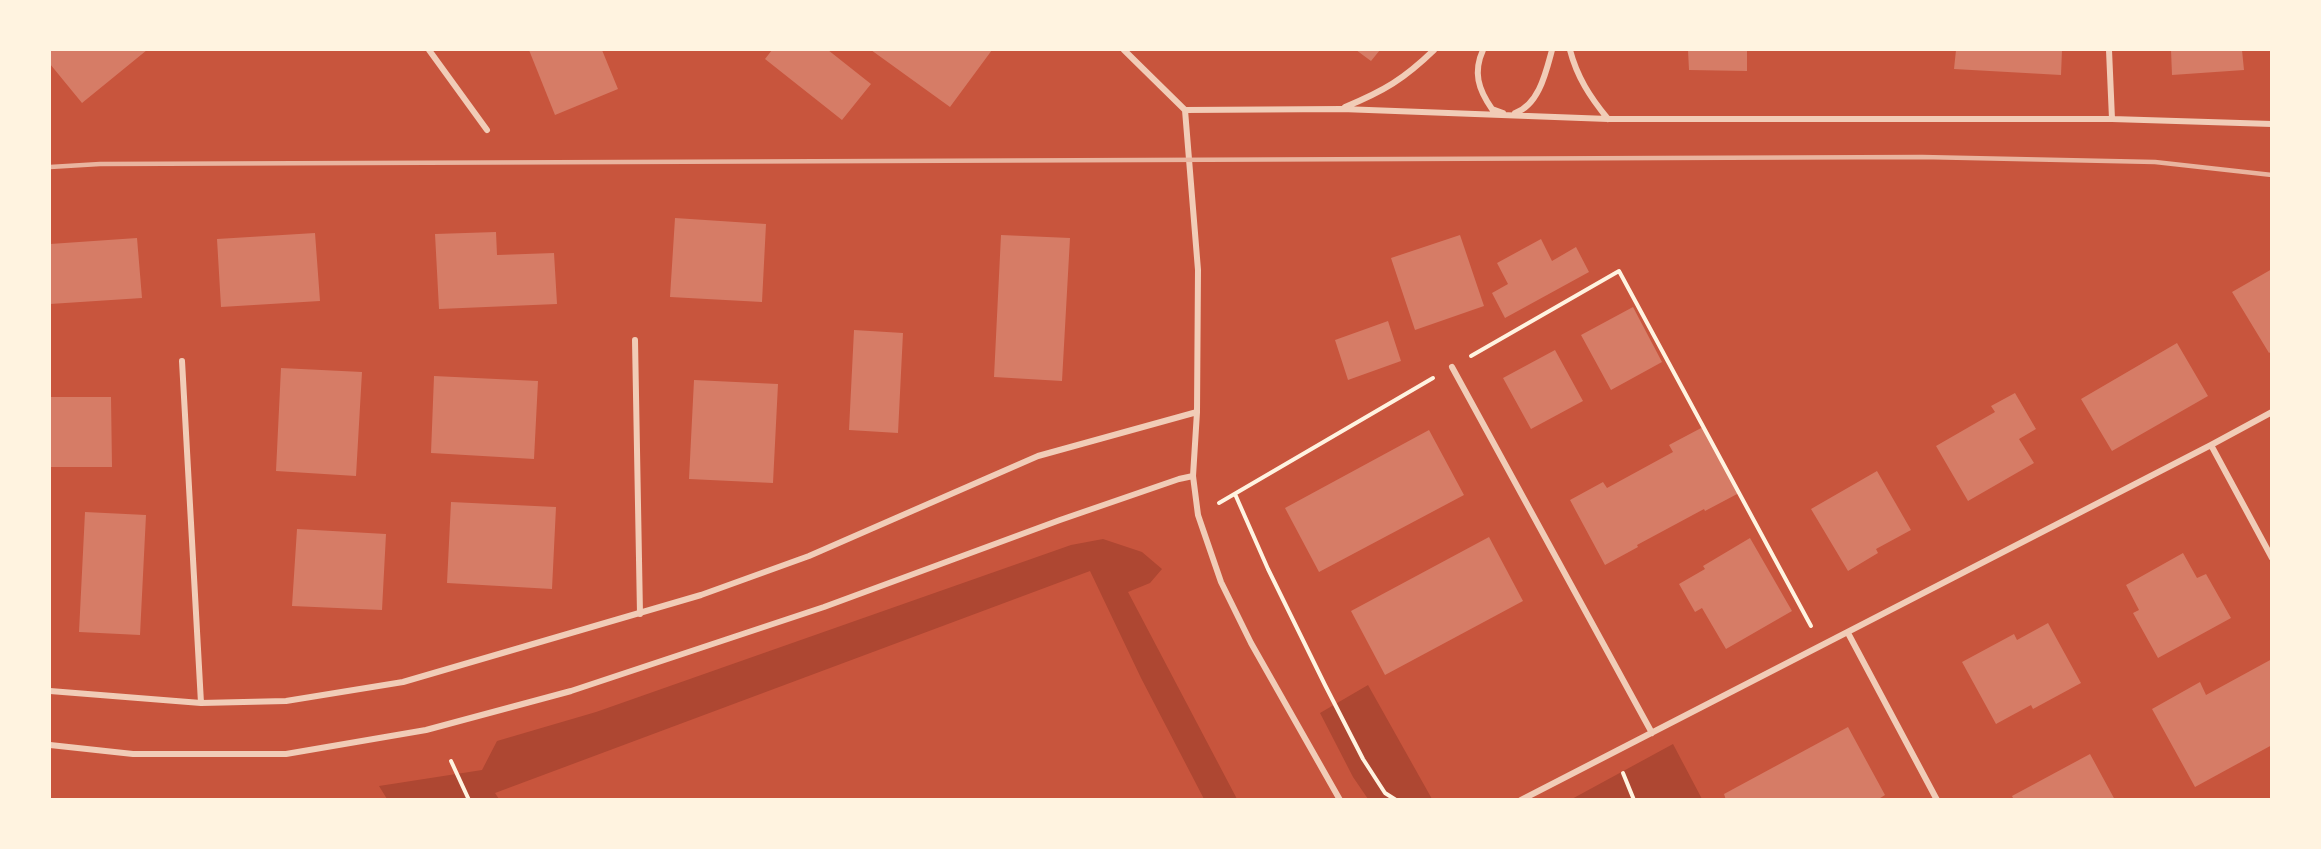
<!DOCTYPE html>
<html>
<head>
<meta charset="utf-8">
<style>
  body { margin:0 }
  #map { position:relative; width:2321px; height:849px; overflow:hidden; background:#c8553d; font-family:Barlow,sans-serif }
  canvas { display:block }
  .frame { position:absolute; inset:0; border:51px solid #fff3e0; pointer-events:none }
</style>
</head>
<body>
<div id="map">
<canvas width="2321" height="849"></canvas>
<div class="frame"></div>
</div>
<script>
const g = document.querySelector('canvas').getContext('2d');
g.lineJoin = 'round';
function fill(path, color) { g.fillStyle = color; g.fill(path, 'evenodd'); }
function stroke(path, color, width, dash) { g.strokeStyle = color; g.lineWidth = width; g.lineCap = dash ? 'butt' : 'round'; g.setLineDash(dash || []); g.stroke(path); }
const green = new Path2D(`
  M1103 539 1142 552 1162 569 1150 583 1128 592 1237 799H1204L1141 678 1090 571 495 793 499 799H387L379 786 482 770 497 741 596 712 1071 545Z
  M1368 685 1432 799H1368L1353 777 1320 713Z
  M1673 744 1702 799 1570 800Z`);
const building = new Path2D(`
  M50 50H147L82 103 50 64Z
  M529 50H602L618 89 555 115Z
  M772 50H828L871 84 842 120 765 59Z
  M871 50H992L950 107Z
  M1356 50H1380L1371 61Z
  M1688 50H1747V71L1689 70Z
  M1956 50H2062L2061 75 1954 69Z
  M2171 50H2242L2244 70 2172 75Z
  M675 218 766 224 762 302 670 297Z
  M496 232 497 255 554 253 557 304 439 309 435 234Z
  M315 233 320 301 221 307 217 239Z
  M1001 235 1070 238 1062 381 994 377Z
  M1460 235 1484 306 1415 330 1391 258Z
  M137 238 142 298 50 304V244Z
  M1541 239 1552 261 1576 247 1589 272 1505 318 1492 293 1508 284 1497 263Z
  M2272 269V351L2269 353 2232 292Z
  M1633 307 1662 362 1611 390 1581 335Z
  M1388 321 1401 361 1348 380 1335 340Z
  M854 330 903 333 898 433 849 430Z
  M2177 343 2208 396 2112 451 2081 399Z
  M1555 350 1583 401 1531 429 1503 378Z
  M281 368 362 372 356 476 276 471Z
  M434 376 538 381 534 459 431 453Z
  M694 380 778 384 773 483 689 479Z
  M2015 393 2036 429 2019 439 2034 463 1968 501 1936 446 1995 412 1991 406Z
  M50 397H111L112 467H50Z
  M1703 427 1739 493 1705 511 1704 509 1637 545 1638 547 1605 565 1570 500 1603 482 1607 488 1673 452 1669 445Z
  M1429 430 1464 495 1319 572 1285 508Z
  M1877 471 1911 530 1876 549 1878 553 1848 571 1811 509Z
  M451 502 556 507 552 589 447 583Z
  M85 512 146 515 140 635 79 632Z
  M297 529 386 534 382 610 292 606Z
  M1489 537 1523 601 1385 675 1351 611Z
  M1750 538 1792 611 1726 649 1702 608 1695 612 1679 584 1705 569 1703 566Z
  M2183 553 2197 578 2206 574 2231 618 2158 658 2133 613 2139 610 2126 585Z
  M2048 623 2081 683 2033 709 2031 705 1996 724 1962 662 2014 634 2017 640Z
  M2272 659V745L2195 787 2152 709 2200 682 2206 695Z
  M1848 727 1885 795 1877 800H1726L1724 794Z
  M2090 754 2115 800H2014L2012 796Z`);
const path = new Path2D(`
  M1471 356 1619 271 1811 626
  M1235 494 1268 569 1325 685 1363 759 1385 793 1396 800
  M1219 503 1433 378
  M451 761 469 800
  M1623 773 1634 800`);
const minor = new Path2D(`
  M429 50 487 130
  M1124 50 1185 110 1342 109 1608 119H2112L2272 124
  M1483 50C1473 72 1478 89 1492 109L1503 113
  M1570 50C1577 77 1590 97 1608 119
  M2109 50 2112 119
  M1345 107C1384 91 1404 79 1434 50
  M1185 110 1198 270 1197 412 1193 476 1198 515 1221 582 1251 643 1340 800
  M1515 113C1539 105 1546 72 1552 50
  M635 340 640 614
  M182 361 201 703
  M1452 367 1652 733
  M2211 445 2272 558
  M1848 633 1937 800
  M50 691 201 703 286 701 403 682 701 595 809 556 1038 456 1197 412
  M50 745 133 754H286L426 730 571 691 824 607 1060 520 1179 479 1193 476
  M1521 800 2211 445 2272 412`);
const rail = new Path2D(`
  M50 167 100 164 1922 157 2155 162 2272 175`);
fill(green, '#ae4732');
fill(building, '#d67c66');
stroke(path, '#fff3e0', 4);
stroke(minor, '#f1ccb7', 6);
stroke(rail, '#e9b49f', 4.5);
</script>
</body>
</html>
